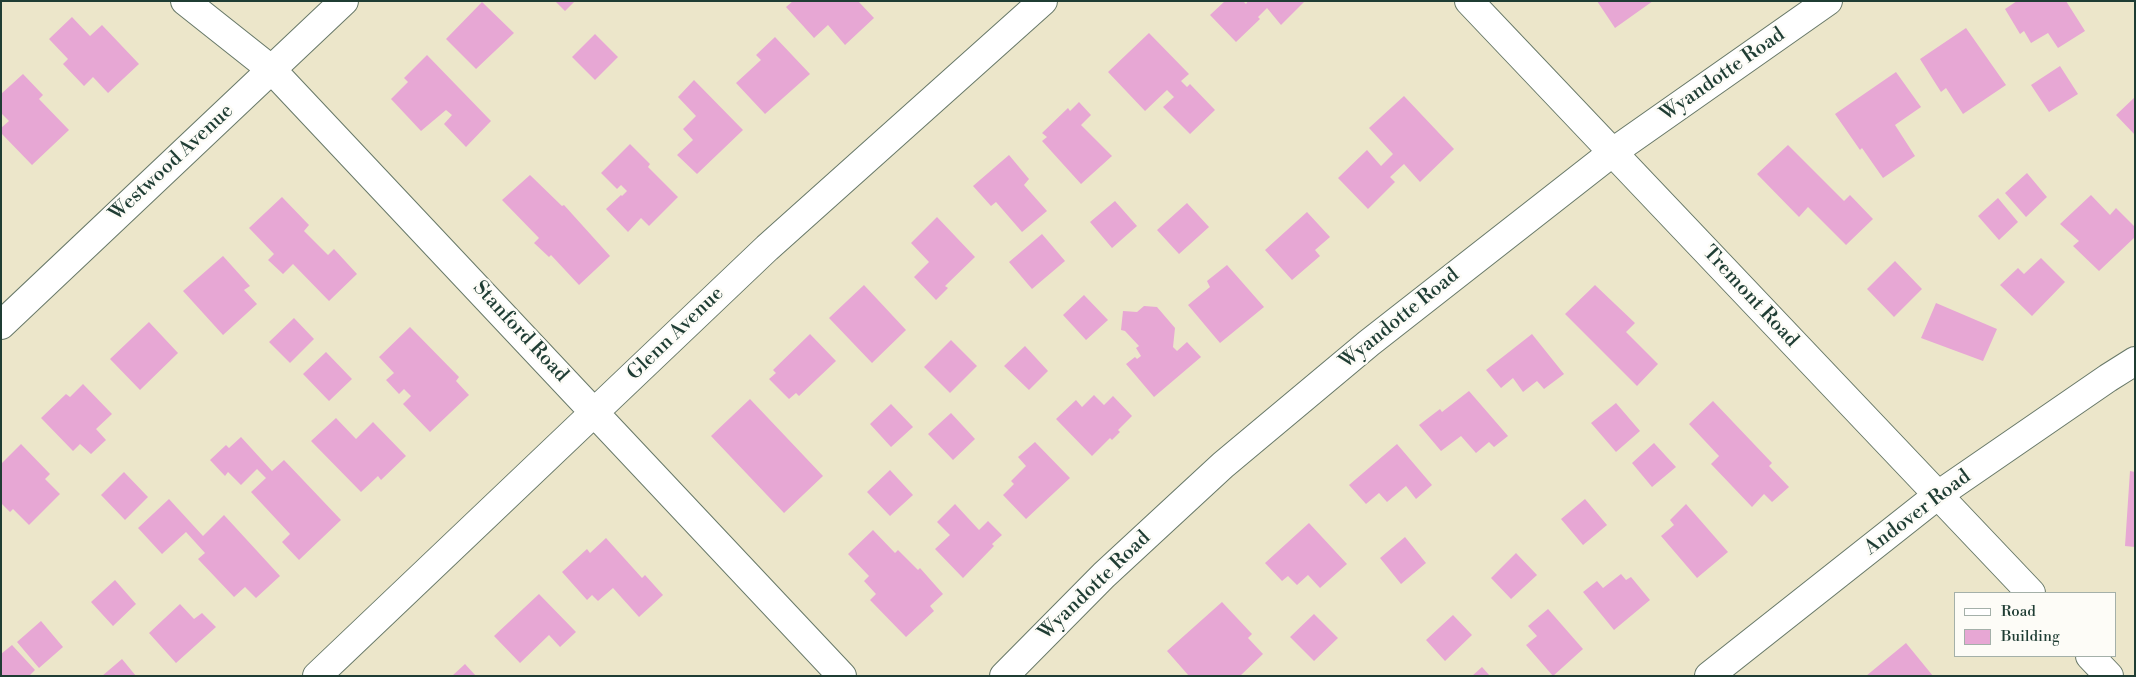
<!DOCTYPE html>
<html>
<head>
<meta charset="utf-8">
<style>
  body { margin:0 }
  #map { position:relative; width:2136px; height:677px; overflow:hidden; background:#ece6ca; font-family:"Libre Bodoni",serif }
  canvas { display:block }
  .frame { position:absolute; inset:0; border:2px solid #1f3d34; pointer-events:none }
  .legend { position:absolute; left:1954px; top:592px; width:162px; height:65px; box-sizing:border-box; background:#fdfcf7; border:1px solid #a4b0a9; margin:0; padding:6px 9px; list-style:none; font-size:15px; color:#1f3d34 }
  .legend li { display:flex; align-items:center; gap:10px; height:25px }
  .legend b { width:25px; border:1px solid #a4b0a9 }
</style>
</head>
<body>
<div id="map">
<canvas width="2136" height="677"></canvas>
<div class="frame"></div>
<ul class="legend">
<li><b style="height:6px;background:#fff"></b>Road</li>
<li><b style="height:14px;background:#e7a7d4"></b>Building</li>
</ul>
</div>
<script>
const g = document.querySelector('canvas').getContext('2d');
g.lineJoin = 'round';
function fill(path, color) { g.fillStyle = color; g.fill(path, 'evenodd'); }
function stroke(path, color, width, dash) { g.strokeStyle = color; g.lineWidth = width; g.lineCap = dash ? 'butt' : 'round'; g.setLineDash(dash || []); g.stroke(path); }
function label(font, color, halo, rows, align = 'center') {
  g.font = font + ' "Libre Bodoni",serif'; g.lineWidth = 5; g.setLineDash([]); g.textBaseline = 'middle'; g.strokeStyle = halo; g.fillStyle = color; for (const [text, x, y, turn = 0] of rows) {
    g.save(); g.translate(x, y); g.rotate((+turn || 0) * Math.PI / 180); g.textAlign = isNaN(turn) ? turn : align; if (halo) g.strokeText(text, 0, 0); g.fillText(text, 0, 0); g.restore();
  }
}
const building = new Path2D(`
  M555 1H575L565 11Z
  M793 1H858L874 18 845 45 828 25 814 38 786 7Z
  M1225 1H1243L1246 4 1248 1H1305L1281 25 1267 8 1258 17 1260 19 1236 42 1210 15Z
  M1597 1H1653L1615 28Z
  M2017 1H2066L2085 31 2058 48 2048 33 2031 43 2024 31 2020 34 2005 9Z
  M482 2 514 33 476 69 446 39Z
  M72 17 90 36 102 25 139 64 108 93 93 77 84 86 63 64 68 59 49 39Z
  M1966 28 2006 85 1963 114 1946 88 1941 92 1920 59Z
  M1149 33 1189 74 1181 81 1187 87 1190 84 1215 110 1190 134 1163 107 1174 97 1167 90 1145 111 1108 72Z
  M595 34 618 57 595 80 572 57Z
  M775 37 810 74 765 114 736 83 761 60 756 55Z
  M427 55 491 121 466 147 444 124 452 115 446 110 421 131 391 99 408 82 404 78Z
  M2060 66 2078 94 2049 112 2031 85Z
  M1896 72 1921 107 1895 125 1915 156 1883 178 1862 148 1860 150 1835 114Z
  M23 74 43 95 39 99 69 130 32 165 1 133V128L9 121 1 113V94Z
  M694 80 743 130 697 174 677 155 693 140 683 129 696 116 678 97Z
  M1404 96 1454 149 1420 182 1404 164 1390 177 1395 182 1368 209 1338 178 1367 150 1381 166 1393 154 1369 128Z
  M2135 97V135L2116 115Z
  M1079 102 1091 115 1081 125 1112 156 1081 184 1042 141 1047 137 1042 133 1068 108 1070 111Z
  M630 144 650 164 648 167 678 197 649 226 641 218 628 232 606 209 621 195 622 196 627 191 621 185 617 189 601 173Z
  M1788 145 1844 201 1850 195 1873 219 1846 245 1808 207 1799 217 1757 174Z
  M1009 155 1029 179 1024 185 1047 211 1022 232 996 202 991 206 973 186Z
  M2027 173 2047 197 2026 217 2005 193Z
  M530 175 562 206 564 205 610 256 579 285 551 255 549 257 534 243 539 238 502 200Z
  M2091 195 2110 215 2116 208 2135 227V237L2099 271 2073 246 2079 241 2060 224Z
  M282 197 309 225 304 231 328 255 334 249 357 274 329 301 293 264 283 274 268 260 274 254 249 228Z
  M1998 198 2018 222 1999 240 1978 216Z
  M1115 201 1137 226 1112 248 1090 222Z
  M1187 203 1209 227 1179 254 1157 230Z
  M1307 212 1330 237 1315 250 1320 256 1292 280 1265 250Z
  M937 217 975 257 945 286 948 288 936 300 914 277 929 262 911 243Z
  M1042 234 1065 261 1032 289 1009 262Z
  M223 256 250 286 244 290 257 304 223 335 183 291Z
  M2041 258 2065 282 2032 316 2000 285 2018 268 2024 274Z
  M1895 261 1922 289 1894 317 1867 289Z
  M1227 265 1264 307 1220 343 1188 305 1210 287 1207 281Z
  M864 285 906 330 872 363 829 318Z
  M1595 285 1635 323 1626 332 1658 364 1637 386 1565 314Z
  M1084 295 1108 320 1086 340 1063 315Z
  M1936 303 1997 329 1983 361 1921 338Z
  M1144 306 1157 307 1175 328 1173 347 1177 351 1187 342 1201 357 1154 397 1126 364 1135 357 1137 359 1141 356 1136 348 1139 346 1125 331 1121 330 1123 311 1137 312Z
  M294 318 314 339 290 363 269 342Z
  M149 322 178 353 140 390 110 359Z
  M410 327 459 377 456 381 469 395 430 432 403 404 411 396 404 389 399 394 386 380 394 373 379 357Z
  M810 334 836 361 799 396 796 393 789 399 769 379 776 373 773 370Z
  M1532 334 1564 374 1544 389 1537 381 1523 392 1513 378 1501 388 1486 370Z
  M951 340 977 366 950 393 924 367Z
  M1025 346 1048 371 1029 390 1004 366Z
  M326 352 352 379 329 401 303 374Z
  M83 384 112 414 96 429 106 440 91 454 80 444 73 451 41 418 66 394 70 397Z
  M1469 391 1508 436 1494 447 1489 442 1476 453 1461 436 1441 451 1419 425 1440 409 1442 412Z
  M1094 395 1104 405 1113 396 1132 416 1118 430 1120 432 1112 440 1110 438 1092 456 1056 419 1076 400 1082 407Z
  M750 399 823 476 784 513 711 436Z
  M1713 401 1772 463 1769 466 1789 487 1772 502 1764 494 1752 507 1711 464 1719 456 1689 424Z
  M1616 403 1640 431 1616 452 1591 423Z
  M891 404 913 427 891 447 870 424Z
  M951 413 975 439 953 460 928 434Z
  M336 418 356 439 373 422 406 456 381 480 378 476 361 492 311 441Z
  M241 437 272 471 284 460 341 520 299 560 282 542 290 534 251 492 266 478 257 469 241 485 228 472 225 476 210 460 226 445 229 448Z
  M1035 442 1070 478 1026 519 1003 495 1014 484 1011 481 1026 466 1018 457Z
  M1654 443 1676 467 1652 487 1632 463Z
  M21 444 50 474 45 479 60 494 29 525 13 509 10 512 1 503V464Z
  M1397 444 1432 485 1416 499 1406 486 1387 502 1379 493 1366 504 1349 485Z
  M890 470 913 495 890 516 867 492Z
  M2130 471 2135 472V547L2125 546Z
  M124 472 148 497 125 520 101 495Z
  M169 499 203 536 224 515 280 576 256 598 245 587 234 597 198 559 205 553 186 532 162 554 138 528Z
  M1585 499 1607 525 1583 545 1561 519Z
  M955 504 979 530 988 521 1002 535 992 544 994 546 963 578 935 549 950 535 937 522Z
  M1686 504 1728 552 1697 578 1661 536 1674 525 1670 520Z
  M1309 523 1347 564 1320 588 1308 575 1297 585 1288 576 1282 581 1265 563Z
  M873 530 895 553 898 550 918 570 920 568 943 594 930 606 934 611 906 637 870 600 876 594 864 581 869 576 848 554Z
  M1405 537 1426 563 1401 584 1380 558Z
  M606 538 642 578 645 575 663 595 639 617 613 588 598 601 592 595 587 600 562 572 587 549 590 553Z
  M1516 553 1537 575 1511 599 1491 578Z
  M1621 574 1626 580 1631 577 1650 600 1614 630 1583 592 1597 581 1603 588Z
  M115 580 136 604 113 626 91 602Z
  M539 594 576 632 560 647 549 635 520 663 494 636Z
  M1222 602 1252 634 1248 638 1263 654 1240 676H1189L1167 651Z
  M180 604 194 619 202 613 216 627 176 663 149 633Z
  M1548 609 1583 649 1553 676 1526 645 1537 636 1528 626Z
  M1314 614 1338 638 1314 661 1290 637Z
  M1453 615 1472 635 1445 661 1426 640Z
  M41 621 63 647 39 668 17 642Z
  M1906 643 1933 676H1866Z
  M12 645 35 670 29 676H1V654Z
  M122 659 136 676H102Z
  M465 664 476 676H452Z
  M1482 667 1490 676H1472Z`);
const minor = new Path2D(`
  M185 1 272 70 842 676
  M1469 1 2031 593
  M1 325 344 1
  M2090 656 2109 676
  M317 676 767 248 1043 1
  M1004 676 1104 575 1223 465 1369 343 1613 152 1828 1
  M1709 676 1938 495 2108 378 2135 361`);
const streetNames = [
  ["Wyandotte Road",1723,75,-35],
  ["Westwood Avenue",172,163,-43],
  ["Tremont Road",1750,297,47],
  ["Wyandotte Road",1400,319,-39],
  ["Stanford Road",520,332,47],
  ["Glenn Avenue",676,334,-44],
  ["Andover Road",1918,513,-37],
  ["Wyandotte Road",1095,586,-44]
];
fill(building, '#e7a7d4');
stroke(minor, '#677868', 30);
stroke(minor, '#fff', 28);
label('20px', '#1f3d34', '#fdfcf7', streetNames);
</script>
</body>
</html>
